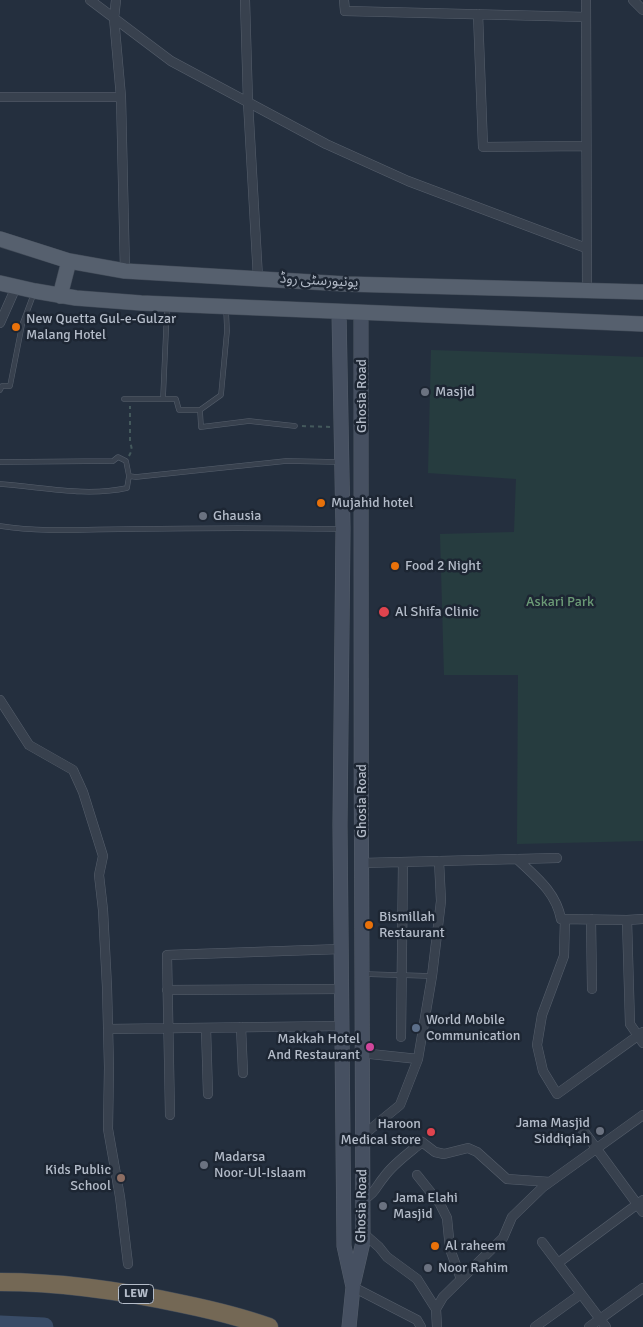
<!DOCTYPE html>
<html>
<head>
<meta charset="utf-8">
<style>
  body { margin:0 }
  canvas { display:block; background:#242f3e }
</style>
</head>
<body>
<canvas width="643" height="1327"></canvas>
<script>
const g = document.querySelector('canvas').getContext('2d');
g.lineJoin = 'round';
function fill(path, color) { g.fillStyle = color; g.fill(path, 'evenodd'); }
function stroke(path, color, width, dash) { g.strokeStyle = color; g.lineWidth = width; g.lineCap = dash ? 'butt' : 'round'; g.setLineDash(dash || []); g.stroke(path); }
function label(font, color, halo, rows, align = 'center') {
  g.font = font + ' Signika,"Noto Sans Arabic",sans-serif'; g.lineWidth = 5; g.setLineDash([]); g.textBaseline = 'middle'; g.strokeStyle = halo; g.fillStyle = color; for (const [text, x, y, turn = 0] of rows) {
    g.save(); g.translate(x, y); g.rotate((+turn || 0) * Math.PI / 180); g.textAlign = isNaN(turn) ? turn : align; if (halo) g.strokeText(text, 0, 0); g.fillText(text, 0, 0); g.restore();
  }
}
const green = new Path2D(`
  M431 350 643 357V841L517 844 518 675H444L440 534 514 532 516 479 428 473Z`);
const river = new Path2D(`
  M0 1325 44 1327`);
const path = new Path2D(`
  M302 426 330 427
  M129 456 132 450 130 441V406`);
const service = new Path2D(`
  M0 390 2 386H10L22 325 34 293
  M124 399H176L179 410H200L221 395 227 331 226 308
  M163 399 167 308
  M200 410 201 427 249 421 295 426
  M0 462 113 461 118 457 126 461 129 476 136 477 286 461 340 462
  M0 484C43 487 85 497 127 488L129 476
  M0 526C44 533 90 529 134 529 203 528 272 528 341 529
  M362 974 432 976`);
const minor = new Path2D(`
  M90 0 171 61 326 144 408 181 586 248
  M116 0 114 18 121 97 125 271
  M245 0 248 102 258 278
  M344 0 345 11 586 17
  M586 0 587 291
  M633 0 643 10
  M478 14 483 147 586 146
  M0 97H121
  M0 323 16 287
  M0 700 29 745 73 770 83 792 103 856 99 875 103 910 107 987 109 1067 108 1129 120 1197 128 1264
  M517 859C536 877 556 892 561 919L627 920 630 1024 643 1043
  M362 863 557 858
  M565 919 564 956 542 1015 537 1045 543 1071 557 1094 643 1032
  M591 919 592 989
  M627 920 643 919
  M167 990 342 989
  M241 1027 243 1073
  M206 1028 208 1094
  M108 1029 342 1026
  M401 1037 403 862
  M361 1053 418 1059
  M170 1115 167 955 341 949
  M577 1122 643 1212
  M362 1136 400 1105 418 1059 432 976 441 901 439 861
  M417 1175 440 1204 447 1218 450 1249 461 1279
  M363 1200C376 1192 375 1188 384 1177 394 1163 409 1153 422 1142L435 1152 444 1154 468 1148 477 1152 507 1179 550 1182
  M363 1233 379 1247 387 1257 417 1279 436 1309 437 1327
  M542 1242 606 1327
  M558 1263 643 1200
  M353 1287 417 1320 421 1327
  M436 1309 443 1297 503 1238 512 1217 543 1187 643 1115
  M535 1327 581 1294
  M589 1327 643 1288`);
const secondary = new Path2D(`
  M339 312 343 529 340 825 344 1246 353 1287 349 1327
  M354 1281 363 1242C360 932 362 623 361 313`);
const primary = new Path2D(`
  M0 239 69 261 125 271 346 284 643 292
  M0 283 35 291 76 298 141 303 643 324
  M60 296 69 261`);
const motorway = new Path2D(`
  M0 1282C62 1282 123 1291 183 1304 212 1310 241 1317 269 1327`);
const markers = [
  [16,327,5,"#e8710a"],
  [425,392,5,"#6b7280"],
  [321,503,5,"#e8710a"],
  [203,516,5,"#6b7280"],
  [395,566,5,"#e8710a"],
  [384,612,6,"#e0444e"],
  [369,925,5,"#e8710a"],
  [416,1028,5,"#5c6f8a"],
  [370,1047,5,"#d1479c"],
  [600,1131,5,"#6b7280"],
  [431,1132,5,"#e0444e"],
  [204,1165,5,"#6b7280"],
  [121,1178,5,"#8d6e63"],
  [383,1206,5,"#6b7280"],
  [435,1246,5,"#e8710a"],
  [428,1268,5,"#6b7280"]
];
const shields = [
  [136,1294,35]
];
const shieldNames = [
  ["LEW",136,1294]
];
const streetNames = [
  ["یونیورسٹی روڈ",319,281,3],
  ["Ghosia Road",362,396,-90],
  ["Ghosia Road",362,801,-90],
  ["Ghosia Road",362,1206,-89]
];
const poiNames = [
  ["New Quetta Gul-e-Gulzar",26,319],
  ["Malang Hotel",26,335],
  ["Masjid",435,392],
  ["Mujahid hotel",331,503],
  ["Ghausia",213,516],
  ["Food 2 Night",405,566],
  ["Al Shifa Clinic",395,612],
  ["Bismillah",379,917],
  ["Restaurant",379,933],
  ["World Mobile",426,1020],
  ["Communication",426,1036],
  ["Makkah Hotel",360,1039,"right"],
  ["And Restaurant",360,1055,"right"],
  ["Jama Masjid",590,1123,"right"],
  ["Siddiqiah",590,1139,"right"],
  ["Haroon",421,1124,"right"],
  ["Medical store",421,1140,"right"],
  ["Madarsa",214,1157],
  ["Noor-Ul-Islaam",214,1173],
  ["Kids Public",111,1170,"right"],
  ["School",111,1186,"right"],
  ["Jama Elahi",393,1198],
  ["Masjid",393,1214],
  ["Al raheem",445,1246],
  ["Noor Rahim",438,1268]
];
const parkNames = [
  ["Askari Park",560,602]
];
fill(green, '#263c3f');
stroke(river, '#394c67', 19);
stroke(service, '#565f6c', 5.5);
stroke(minor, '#565f6c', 10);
stroke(secondary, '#565f6c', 15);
stroke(primary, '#414a57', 16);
stroke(motorway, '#434c59', 19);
stroke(path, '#44595c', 2, [4, 4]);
stroke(service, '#38414e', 4.5);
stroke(minor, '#38414e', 9);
stroke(secondary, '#465061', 14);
stroke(primary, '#56606e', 15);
stroke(motorway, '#746855', 18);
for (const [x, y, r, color] of markers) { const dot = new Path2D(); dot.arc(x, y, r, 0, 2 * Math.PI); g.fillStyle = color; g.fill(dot); stroke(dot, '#1d2633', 2); }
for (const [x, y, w] of shields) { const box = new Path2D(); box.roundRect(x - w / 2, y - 9.5, w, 19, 4); g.fillStyle = '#1d2633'; g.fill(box); stroke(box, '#b4bcc9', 1); }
label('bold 12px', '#b4bcc9', null, shieldNames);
label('14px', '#b4bcc9', '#1d2633', streetNames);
label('14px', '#b4bcc9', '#1d2633', poiNames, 'left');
label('14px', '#6b9a76', '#1d2633', parkNames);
</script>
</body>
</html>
